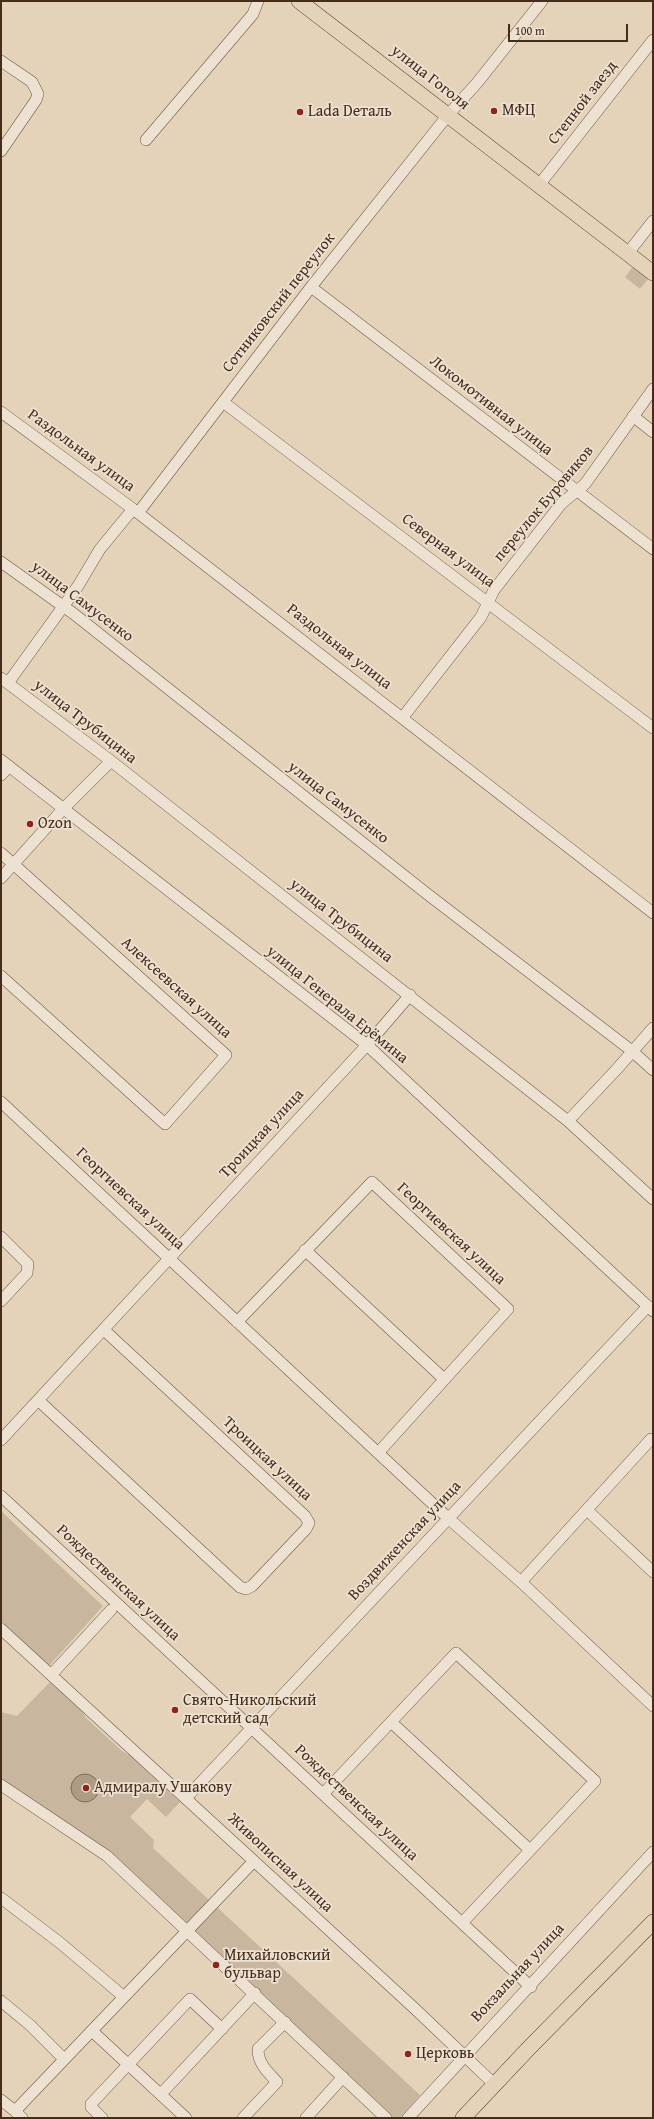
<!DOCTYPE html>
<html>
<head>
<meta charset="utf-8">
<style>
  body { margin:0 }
  #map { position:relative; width:654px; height:2119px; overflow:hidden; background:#e4d3b9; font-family:"Gentium Book Plus",serif }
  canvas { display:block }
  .frame { position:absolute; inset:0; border:2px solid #472b1b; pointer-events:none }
  .scale { position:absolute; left:508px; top:24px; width:120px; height:18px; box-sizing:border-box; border:2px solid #472b1b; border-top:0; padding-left:5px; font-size:12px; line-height:14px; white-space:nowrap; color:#472b1b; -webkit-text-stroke:3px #ede2d2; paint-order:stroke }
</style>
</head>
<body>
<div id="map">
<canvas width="654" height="2119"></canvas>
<div class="frame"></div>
<div class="scale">100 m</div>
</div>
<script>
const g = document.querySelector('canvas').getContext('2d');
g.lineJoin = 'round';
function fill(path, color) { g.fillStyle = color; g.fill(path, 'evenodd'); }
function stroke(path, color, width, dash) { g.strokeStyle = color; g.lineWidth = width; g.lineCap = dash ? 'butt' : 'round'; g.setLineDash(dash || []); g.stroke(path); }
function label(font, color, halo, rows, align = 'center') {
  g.font = font + ' "Gentium Book Plus",serif'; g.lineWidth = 3.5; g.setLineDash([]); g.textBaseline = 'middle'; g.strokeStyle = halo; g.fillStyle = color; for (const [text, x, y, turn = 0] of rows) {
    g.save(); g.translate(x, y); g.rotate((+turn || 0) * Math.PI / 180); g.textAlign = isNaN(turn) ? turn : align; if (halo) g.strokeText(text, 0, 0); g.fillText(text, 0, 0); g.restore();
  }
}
const green = new Path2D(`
  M633 266 649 278 640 289 625 277Z
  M2 1512 103 1606 49 1666 1 1621Z
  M50 1682 81 1709 86 1718 122 1751 131 1756 180 1802 166 1817 147 1799 130 1817 154 1840 153 1848 420 2095 400 2118H394L112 1854 1 1782V1712L17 1716Z`);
const water = new Path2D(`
  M71 1788a14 14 0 1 1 28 0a14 14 0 1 1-28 0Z`);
const minor = new Path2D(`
  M1 61 32 82 38 94 36 100 1 151
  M146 140 253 14 258 1
  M539 185 653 40
  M628 253 653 221
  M311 287 653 549
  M223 402 653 728
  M1 412 133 509 653 913
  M633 416 653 432
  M138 513 311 287 448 115 477 83 542 1
  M1 562 74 614 426 893 632 1051 653 1070
  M1 678 111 761 568 1121 653 1199
  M8 683 78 586 100 549 133 509
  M403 717 481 617 494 590 561 504 585 484 653 389
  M1 760 367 1045 653 1311
  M1 775 9 766
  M1 853 226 1055 165 1124 1 976
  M1 878 63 809 111 761
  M1 1102 448 1518 521 1582 653 1706
  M568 1121 616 1070 653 1028
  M1 1237 28 1264 27 1273 1 1301
  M305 1250 444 1379
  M237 1322 372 1182 508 1309 378 1453
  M38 1400 240 1587 246 1589 252 1586 306 1529 309 1523 305 1516 104 1330
  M1 1440 367 1045 410 995
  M1 1496 531 1987
  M587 1510 653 1572
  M521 1582 651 1439 653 1441
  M1 1629 413 2007 494 2084
  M51 1675 111 1610
  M391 1722 530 1850
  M1 1785 107 1856 386 2118
  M323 1794 456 1653 595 1781 462 1923
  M186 1798 648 1306
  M1 1898 59 1942 123 1996
  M1 2001 30 2025 64 2059
  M92 2031 186 2118
  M161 2094 255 1993
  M1 2100 15 2111
  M22 2118 15 2111 254 1861
  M102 2118 91 2107V2104L190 1999 222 2029
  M243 2118 277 2082C268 2072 258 2064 258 2049L285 2022
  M306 2118 343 2077
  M408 2118 653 1852`);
const major = new Path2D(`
  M299 1 653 273
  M463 2118 529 2048 653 1922`);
const markers = [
  [494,111,4,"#8f2418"],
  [300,112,4,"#8f2418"],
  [30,824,4,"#8f2418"],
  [175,1710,4,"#8f2418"],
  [86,1788,4,"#8f2418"],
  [216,1965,4,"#8f2418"],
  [408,2054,4,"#8f2418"]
];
const streetNames = [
  ["улица Гоголя",430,78,38],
  ["Степной заезд",583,103,-52],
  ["Сотниковский переулок",279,303,-52],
  ["Локомотивная улица",491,406,38],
  ["Раздольная улица",81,451,36],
  ["переулок Буровиков",544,504,-50],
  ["Северная улица",448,551,37],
  ["улица Самусенко",82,602,37],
  ["Раздольная улица",339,647,38],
  ["улица Трубицина",85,722,38],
  ["улица Самусенко",338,803,38],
  ["улица Трубицина",341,921,38],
  ["Алексеевская улица",176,988,42],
  ["улица Генерала Ерёмина",337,1005,39],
  ["Троицкая улица",262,1134,-47],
  ["Георгиевская улица",130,1199,43],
  ["Георгиевская улица",451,1234,43],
  ["Троицкая улица",267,1459,43],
  ["Воздвиженская улица",405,1541,-47],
  ["Рождественская улица",118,1583,43],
  ["Рождественская улица",356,1803,43],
  ["Живописная улица",280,1863,43],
  ["Вокзальная улица",518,1973,-47]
];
const poiNames = [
  ["МФЦ",502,111],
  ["Lada Dеталь",308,112],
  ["Ozon",38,824],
  ["Свято-Никольский",183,1701],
  ["детский сад",183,1719],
  ["Адмиралу Ушакову",94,1788],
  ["Михайловский",224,1956],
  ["бульвар",224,1974],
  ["Церковь",416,2054]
];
fill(green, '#c9b69e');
fill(water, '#af9a83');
stroke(water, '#856e59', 1);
stroke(minor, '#6e5542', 12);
stroke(major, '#472b1b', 16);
stroke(minor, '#ede2d2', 11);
stroke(major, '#e4d3b9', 15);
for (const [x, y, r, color] of markers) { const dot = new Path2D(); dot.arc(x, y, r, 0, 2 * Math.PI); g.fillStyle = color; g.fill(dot); stroke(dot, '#ede2d2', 1.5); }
label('16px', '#472b1b', '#ede2d2', streetNames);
label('16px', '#472b1b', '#ede2d2', poiNames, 'left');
</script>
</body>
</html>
